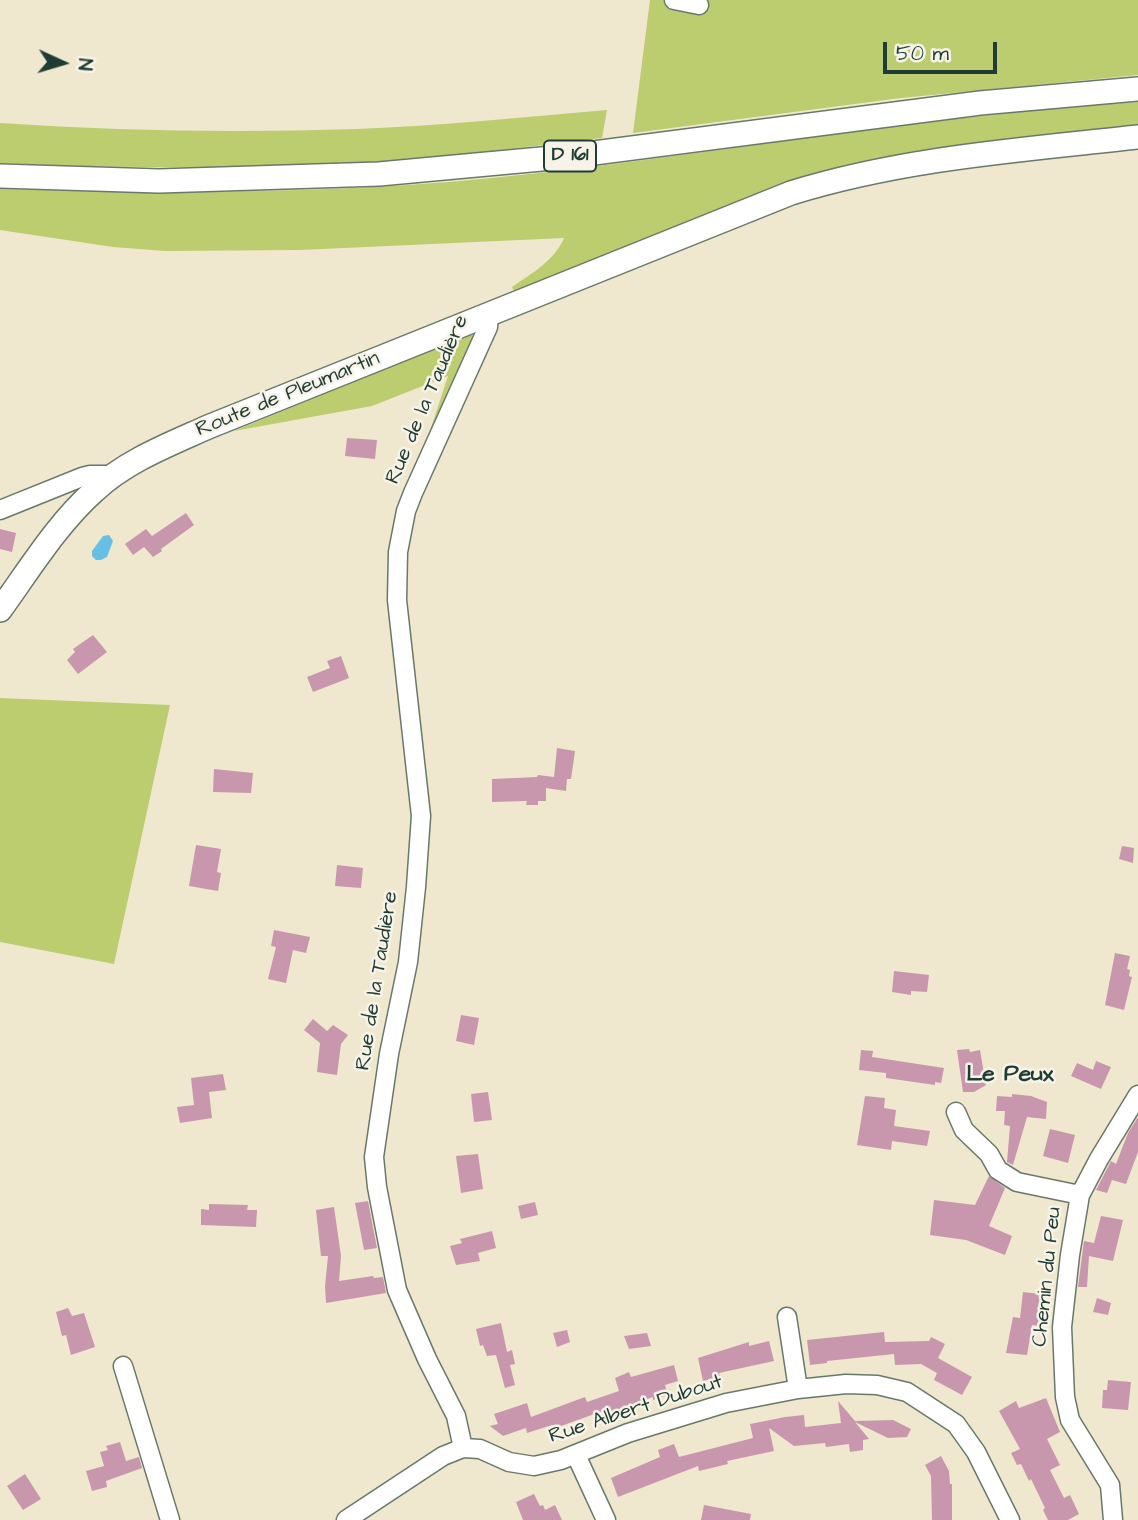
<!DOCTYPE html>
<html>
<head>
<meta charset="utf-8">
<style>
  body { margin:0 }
  #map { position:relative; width:1138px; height:1520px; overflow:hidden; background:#efe8ce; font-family:"Architects Daughter",sans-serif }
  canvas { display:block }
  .north { position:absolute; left:28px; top:28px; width:70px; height:70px; -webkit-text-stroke:5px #f7f3e8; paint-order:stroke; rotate:94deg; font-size:19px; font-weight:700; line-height:28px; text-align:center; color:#1f3d34 }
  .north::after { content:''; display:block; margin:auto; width:24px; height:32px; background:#1f3d34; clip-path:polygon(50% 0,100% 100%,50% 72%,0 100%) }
  .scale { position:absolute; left:883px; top:42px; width:114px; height:32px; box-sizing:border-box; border:4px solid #1f3d34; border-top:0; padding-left:9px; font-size:21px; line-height:24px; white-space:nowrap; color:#1f3d34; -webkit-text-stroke:5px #f7f3e8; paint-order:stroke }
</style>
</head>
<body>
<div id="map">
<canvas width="1138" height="1520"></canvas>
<div class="north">N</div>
<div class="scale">50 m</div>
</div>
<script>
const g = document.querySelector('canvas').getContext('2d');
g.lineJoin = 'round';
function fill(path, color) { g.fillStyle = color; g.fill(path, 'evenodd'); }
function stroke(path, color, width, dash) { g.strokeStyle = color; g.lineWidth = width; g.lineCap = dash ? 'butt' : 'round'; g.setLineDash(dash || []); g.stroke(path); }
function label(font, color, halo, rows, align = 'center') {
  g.font = font + ' "Architects Daughter",sans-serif'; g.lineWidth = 5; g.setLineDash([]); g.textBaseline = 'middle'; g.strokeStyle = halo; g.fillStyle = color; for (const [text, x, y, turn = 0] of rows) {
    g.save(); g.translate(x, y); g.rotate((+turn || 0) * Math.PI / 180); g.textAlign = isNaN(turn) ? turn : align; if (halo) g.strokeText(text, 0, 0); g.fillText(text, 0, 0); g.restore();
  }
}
const green = new Path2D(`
  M650 0H1138V75L901 98 633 133Z
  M1138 102V126C1024 139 909 148 797 178L515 294 512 287C532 273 554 261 564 238L300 250 165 251 113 247 0 230V189C180 194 360 194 539 173 739 150 937 115 1138 102Z
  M607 110 602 138C539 145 476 154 413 159 275 170 138 169 0 163V123C118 131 238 133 357 129 440 126 524 117 607 110Z
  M471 334 474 337 430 431 448 376 372 406 234 431Z
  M0 698 170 705 114 964 0 942Z`);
const water = new Path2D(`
  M109 535 113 541 107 557 101 560H96L92 556V551L103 536Z`);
const building = new Path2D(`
  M347 438 377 440 375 459 345 456Z
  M186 513 194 525 161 549 162 551 153 557 144 547 133 555 125 544 146 529 152 536Z
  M0 529 16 533 12 552 0 549Z
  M93 635 107 652 78 674 67 660 75 652 73 649Z
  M341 656 349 678 313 692 307 677 330 668 327 661Z
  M557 748 575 751 571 779H567L566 791 546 788V801H538V805H526L527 801 492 802V779L537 777 538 775 554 777Z
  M214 769 253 773 251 793 213 792Z
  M196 845 221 849 217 872 221 873 218 891 189 886Z
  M1122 846 1134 848 1133 863 1119 859Z
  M337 865 363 868 361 888 335 886Z
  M274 930 310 937 306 953 293 950 286 983 268 979 276 947 271 946Z
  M1115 953 1130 956 1127 969 1130 970 1129 976 1132 977 1124 1010 1105 1005Z
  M894 971 929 975 927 992 911 991V995L892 992Z
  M461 1015 479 1018 474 1045 456 1041Z
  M313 1019 327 1031 333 1025 348 1035 341 1044 337 1075 317 1072 320 1043 304 1030Z
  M969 1049 970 1052 980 1050 986 1085 974 1092H963L957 1050Z
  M861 1050 873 1051 872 1057 944 1068 941 1083 935 1082V1085L886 1078V1073L859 1070Z
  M1096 1061 1111 1067 1101 1089 1071 1076 1077 1063 1093 1070Z
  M223 1074 226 1090 209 1092 212 1118 180 1123 177 1107 194 1105 191 1078Z
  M488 1092 492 1120 474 1122 471 1094Z
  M1012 1094 1031 1096 1047 1102 1046 1119 1027 1117 1013 1165 1007 1162 1010 1126 1004 1125 1005 1111H996L997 1096 1012 1097Z
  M865 1096 885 1098 884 1108 896 1110 894 1126 930 1131 927 1146 892 1141 891 1150 857 1145Z
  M1138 1117V1152L1126 1184 1112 1180 1107 1193 1096 1190 1111 1161 1116 1164 1128 1133Z
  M1050 1129 1075 1135 1068 1163 1043 1156Z
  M478 1154 483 1189 461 1193 456 1156Z
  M989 1176 1005 1188 989 1226 1012 1236 1005 1255 966 1240 930 1235 934 1200 975 1205Z
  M368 1201 377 1248 364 1250 355 1203Z
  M535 1202 538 1215 521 1219 518 1206Z
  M209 1204 248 1205 247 1210H257L256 1227 201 1225V1209L209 1210Z
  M334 1207 341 1256 339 1281 373 1276 374 1278 383 1277 386 1293 326 1303 325 1286 328 1256H321L316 1210Z
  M1101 1216 1123 1220 1113 1261 1089 1256 1087 1287H1078L1084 1241 1094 1243Z
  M492 1231 496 1248 478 1253 480 1261 456 1265 450 1246 462 1243 460 1239Z
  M1023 1292 1040 1294 1039 1304H1042L1040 1326 1032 1325 1027 1355 1006 1353 1013 1317 1020 1318Z
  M1097 1298 1111 1303 1108 1315 1093 1312Z
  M68 1308 72 1316 84 1313 95 1347 71 1355 66 1335 62 1336 56 1312Z
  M501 1323 507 1352 512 1350 515 1364 510 1365 515 1385 505 1388 496 1355 487 1356 483 1345 480 1346 476 1329Z
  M567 1330 570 1342 557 1347 553 1333Z
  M884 1332 885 1342 929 1341 931 1337 945 1344 938 1358 972 1377 962 1395 934 1380 937 1373 921 1364 895 1365 894 1354 827 1361V1363L810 1365 807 1340Z
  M647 1333 651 1346 629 1349 624 1336Z
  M769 1341 774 1361 719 1373 720 1377 703 1381 698 1358 749 1342V1346Z
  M674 1365 678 1381 665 1385 668 1395 653 1400V1397L610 1412 608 1409 553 1429 552 1425 527 1433 526 1428 503 1436 490 1426 498 1424 494 1414 527 1403 531 1417 585 1397 587 1402 619 1391 615 1378 629 1372 631 1377Z
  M1108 1380 1131 1382 1128 1410 1102 1408 1103 1390H1107Z
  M1046 1398 1060 1432 1047 1439 1060 1465 1050 1470 1064 1498 1070 1495 1079 1514 1068 1520H1048L1043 1510 1045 1508 1031 1479 1029 1481 1021 1464 1017 1465 1011 1453 1020 1449 999 1411 1016 1401 1019 1408Z
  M838 1401 855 1421 893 1420 911 1429 907 1437 888 1438 855 1422 869 1439 863 1440V1450L850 1452 849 1444 826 1447 825 1443 794 1446 769 1428 774 1451 727 1461 728 1464 699 1471 698 1466 618 1497 611 1478 660 1457 658 1450 674 1444 679 1457 753 1438 750 1424 785 1417 804 1415 805 1427 841 1423Z
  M120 1442 126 1461 139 1457 142 1468 106 1481 107 1487 92 1491 86 1471 104 1466 100 1452 108 1450 106 1446Z
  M941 1456 949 1471 950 1484H952V1520H932L931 1476 925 1465Z
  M25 1474 41 1499 23 1510 7 1486Z
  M534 1494 540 1506 543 1505 545 1510 555 1505 562 1520H523L516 1502Z
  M704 1505 751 1514 750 1520H701Z`);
const minor = new Path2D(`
  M674 0 699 5
  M0 510 82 477 90 475H114
  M956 1112 964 1130 989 1154 998 1170 1017 1182 1080 1195
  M787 1317 798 1389
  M123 1366 170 1520
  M463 1448 456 1416 427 1359 397 1290 377 1187 374 1157 389 1054 408 962 416 887 421 816 397 600 398 552 406 511 413 493 488 327 489 314
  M576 1455 606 1520
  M346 1520 443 1456 463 1448 480 1449 509 1462 534 1466 561 1460 628 1433 726 1403 798 1389 846 1384 877 1385 907 1392 956 1424 976 1452 1010 1520
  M1113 1520 1110 1485 1070 1420 1065 1397 1062 1327 1070 1255 1080 1195 1099 1159 1138 1095`);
const major = new Path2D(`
  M0 176 159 181 379 174 563 157 980 103 1138 89
  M0 610C29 570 57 524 94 491 126 461 168 445 208 427L791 193C904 158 1021 150 1138 137`);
const shields = [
  [570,156,52]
];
const shieldNames = [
  ["D 161",570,156]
];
const streetNames = [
  ["Route de Pleumartin",288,395,-22],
  ["Rue de la Taudière",428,400,-67],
  ["Rue de la Taudière",378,981,-81],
  ["Chemin du Peu",1048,1277,-84],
  ["Rue Albert Dubout",636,1410,-18]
];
const neighbourhoodNames = [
  ["Le Peux",1010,1075]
];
fill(green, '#bccd70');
fill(water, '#68bfe5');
fill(building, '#c897ad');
stroke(minor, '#68796a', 21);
stroke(major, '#68796a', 26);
stroke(minor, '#fff', 18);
stroke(major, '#fff', 23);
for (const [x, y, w] of shields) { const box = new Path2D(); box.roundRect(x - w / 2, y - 15.5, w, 31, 5); g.fillStyle = '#f7f3e8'; g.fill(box); stroke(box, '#1f3d34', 2); }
label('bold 19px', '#1f3d34', null, shieldNames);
label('21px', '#1f3d34', '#f7f3e8', streetNames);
label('bold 23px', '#1f3d34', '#f7f3e8', neighbourhoodNames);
</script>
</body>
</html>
